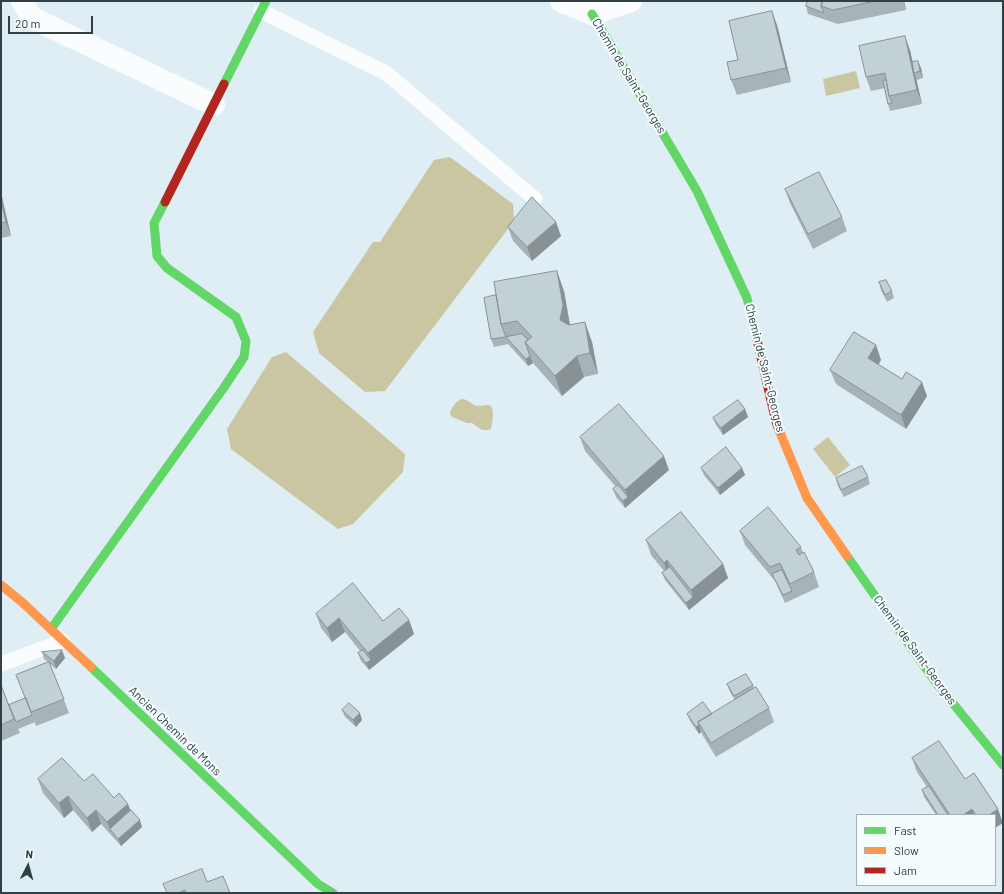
<!DOCTYPE html>
<html>
<head>
<meta charset="utf-8">
<style>
  body { margin:0 }
  #map { position:relative; width:1004px; height:894px; overflow:hidden; background:#deeef4; font-family:Barlow,sans-serif }
  canvas { display:block }
  .frame { position:absolute; inset:0; border:2px solid #314044; pointer-events:none }
  .legend { position:absolute; left:856px; top:814px; width:140px; height:72px; box-sizing:border-box; background:#f5fcfe; border:1px solid #a7b1b4; margin:0; padding:5px 7px; list-style:none; font-size:12px; color:#314044 }
  .legend li { display:flex; align-items:center; gap:8px; height:20px }
  .legend b { width:20px; border:1px solid #a7b1b4 }
  .north { position:absolute; left:8px; top:846px; width:40px; height:40px; -webkit-text-stroke:3px #f5fcfe; paint-order:stroke; rotate:6deg; font-size:11px; font-weight:700; line-height:16px; text-align:center; color:#314044 }
  .north::after { content:''; display:block; margin:auto; width:14px; height:18px; background:#314044; clip-path:polygon(50% 0,100% 100%,50% 72%,0 100%) }
  .scale { position:absolute; left:8px; top:16px; width:85px; height:18px; box-sizing:border-box; border:2px solid #314044; border-top:0; padding-left:5px; font-size:12px; line-height:14px; white-space:nowrap; color:#314044; -webkit-text-stroke:3px #f5fcfe; paint-order:stroke }
</style>
</head>
<body>
<div id="map">
<canvas width="1004" height="894"></canvas>
<div class="frame"></div>
<ul class="legend">
<li><b style="height:5px;background:#63d668"></b>Fast</li>
<li><b style="height:5px;background:#ff974d"></b>Slow</li>
<li><b style="height:5px;background:#b3261e"></b>Jam</li>
</ul>
<div class="north">N</div>
<div class="scale">20 m</div>
</div>
<script>
const g = document.querySelector('canvas').getContext('2d');
g.lineJoin = 'round';
function fill(path, color) { g.fillStyle = color; g.fill(path, 'evenodd'); }
function stroke(path, color, width, dash) { g.strokeStyle = color; g.lineWidth = width; g.lineCap = dash ? 'butt' : 'round'; g.setLineDash(dash || []); g.stroke(path); }
function label(font, color, halo, rows, align = 'center') {
  g.font = font + ' Barlow,sans-serif'; g.lineWidth = 4; g.setLineDash([]); g.textBaseline = 'middle'; g.strokeStyle = halo; g.fillStyle = color; for (const [text, x, y, turn = 0] of rows) {
    g.save(); g.translate(x, y); g.rotate((+turn || 0) * Math.PI / 180); g.textAlign = isNaN(turn) ? turn : align; if (halo) g.strokeText(text, 0, 0); g.fillText(text, 0, 0); g.restore();
  }
}
const water = new Path2D(`
  M856 71 860 88 826 96 823 79Z
  M450 157 513 204 514 221 385 391 365 392 319 353 313 332 373 242H380L434 160Z
  M286 352 405 454 403 472 353 524 338 529 231 449 227 429 272 357Z
  M462 399C468 399 472 405 477 406 483 406 486 404 491 406 495 413 492 421 491 429L488 430H482L472 423H467L452 417 450 414C450 409 457 400 462 399Z
  M828 437 850 465 835 477 813 449Z`);
const lane = new Path2D(`
  M261 11 386 73 535 199
  M1 664 63 641`);
const street = new Path2D(`
  M22 1 32 18 214 105
  M561 1 592 14 631 1`);
const fast = new Path2D(`
  M592 14 697 191 747 298 757 340
  M224 84 266 1
  M847 556 934 680 1003 765
  M51 629 225 386 244 357 246 341 236 317 167 268 157 256 154 223 165 202
  M91 667 318 884 333 893`);
const slow = new Path2D(`
  M779 430 807 498 847 556
  M1 585 23 603 91 667`);
const jam = new Path2D(`
  M165 202 224 84
  M757 340 776 422 779 430`);
const wall = new Path2D(`
  M808 1H904L906 10 838 24 808 14 806 6Z
  M777 25 791 82 737 95 731 80 738 60Z
  M910 50 912 62 921 68 923 78 917 80 916 78 922 104 890 111 888 104 885 88 871 91 866 77Z
  M785 189 842 217 847 231 813 249 790 203Z
  M1 192 11 236 1 238Z
  M508 227 561 236 532 261 513 241Z
  M879 282 892 291 894 298 887 302 881 290Z
  M564 291 570 324 592 342 598 374 584 377 562 396 533 363 528 366 508 344 494 347 491 339 484 298Z
  M876 345 881 360 878 364 927 396 906 429 836 384 830 370Z
  M745 409 748 417 723 435 716 425 713 418Z
  M580 437 669 470 625 508 616 497 613 489 616 487 585 451Z
  M701 468H742L745 475 720 495 704 475Z
  M868 477 870 484 844 497 838 486 836 478Z
  M740 531 801 547 803 553 814 572 819 587 785 603 775 581 745 545Z
  M646 540 723 564 728 578 689 610 665 580 662 573 664 571 651 555Z
  M316 614 383 621 409 620 414 634 369 670 361 661 358 653 361 652 345 632 332 642 321 628Z
  M42 652 65 658 56 669 50 664 69 713 36 726 34 721 35 722 18 729 17 726 20 733 1 741V685L9 705 25 698 16 675 48 662 44 659Z
  M727 684 753 685 754 688 769 708 774 722 716 757 703 736 701 732 699 734 690 721 687 714H712L735 700 730 692Z
  M342 710 362 720 356 727 345 717Z
  M912 758 965 779 1003 823 995 815H936L924 797 922 790 927 787 917 772Z
  M38 779 84 781 114 798 131 810 142 827 121 846 101 824 92 832 73 810 64 818 43 793Z
  M207 882 230 893H167Z`);
const shadedWall = new Path2D(`
  M903 1H904L906 10Z
  M772 11 777 25 791 82 786 68Z
  M905 36 910 50 915 72 914 73 916 78 922 104 917 90Z
  M918 61 921 68 923 78 920 71Z
  M1 192 4 207 11 236 6 222 1 201Z
  M556 222 561 236 532 261 527 247Z
  M557 271 564 291 570 326 560 320Z
  M585 322 592 342 598 374 590 353Z
  M876 345 881 360 874 372 868 358Z
  M530 356 533 363 528 366 526 359Z
  M577 356 584 377 562 396 555 376Z
  M922 382 927 396 906 429 901 415Z
  M745 409 748 417 723 435 721 428Z
  M664 456 669 470 625 508 623 501 628 497 625 490Z
  M742 468 745 475 720 495 718 488Z
  M667 560 672 575 669 577 664 563Z
  M723 564 728 578 689 610 686 603 693 597 691 590Z
  M339 618 345 632 332 642 327 628Z
  M409 620 414 634 369 670 366 663 371 660 368 653Z
  M62 650 65 658 56 669 54 661Z
  M360 713 362 720 356 727 353 720Z
  M699 725 701 732 699 734 696 727Z
  M68 796 73 810 64 818 59 803Z
  M128 804 134 818 110 829 107 822Z
  M972 809 974 815H963Z
  M998 809 1003 823 995 828V815H989Z
  M96 810 101 824 92 832 87 818Z
  M140 820 142 827 121 846 118 839Z`);
const building = new Path2D(`
  M808 1H823L821 6 824 13 806 6Z
  M823 1H875L833 10 821 6Z
  M772 11 786 68 731 80 727 62 738 60 729 21Z
  M905 36 917 90 889 96 885 73 866 77 859 46Z
  M918 61 920 71 914 73 912 62Z
  M886 80 889 96 892 103 888 104 883 81Z
  M819 172 842 217 808 234 785 189Z
  M532 197 556 222 527 247 508 227Z
  M1 201 6 222 1 223Z
  M557 271 563 305 560 320 569 325 585 322 590 353 577 356 555 376 525 342 532 337 517 321 501 324 494 282Z
  M886 280 892 291 885 295 879 282Z
  M496 295 501 324 506 337 491 339 484 298Z
  M854 332 876 345 868 358 902 379 906 372 922 382 901 415 830 370Z
  M522 334 528 340 525 342 530 356 526 359 506 337Z
  M738 400 745 409 721 428 713 418Z
  M619 404 664 456 625 490 580 437Z
  M726 447 742 468 718 488 701 468Z
  M862 466 868 477 841 490 836 478Z
  M618 485 628 497 623 501 613 489Z
  M768 507 801 547 796 550 799 555 804 552 814 572 790 584 780 563 770 567 740 531Z
  M681 512 723 564 691 590 667 560 664 563 646 540Z
  M670 567 693 597 686 603 662 573Z
  M782 570 792 591 783 595 772 574Z
  M353 583 383 621 399 608 409 620 368 653 339 618 327 628 316 614Z
  M62 650 54 661 42 652Z
  M363 650 371 660 366 663 358 653Z
  M49 662 64 699 31 712 16 675Z
  M746 674 753 685 734 696 727 684Z
  M1 685 14 719 1 725Z
  M756 687 769 708 711 743 698 722Z
  M26 698 32 715 16 722 9 705Z
  M703 702 712 714 698 722 699 725 696 727 687 714Z
  M349 703 360 713 353 720 342 710Z
  M939 741 965 779 974 773 998 809 989 815H976L972 809 963 815H950L912 758Z
  M62 758 84 781 93 774 114 798 119 793 128 804 107 822 96 810 87 818 68 796 59 803 38 779Z
  M929 786 948 815H938L922 790Z
  M131 810 140 820 118 839 110 829Z
  M202 869 207 882 223 876 230 893H186L185 890 178 893H167L163 884Z`);
const streetNames = [
  ["Chemin de Saint-Georges",629,76,59],
  ["Chemin de Saint-Georges",765,368,76],
  ["Chemin de Saint-Georges",915,650,54],
  ["Ancien Chemin de Mons",175,731,44]
];
fill(water, '#cac6a1');
stroke(lane, '#fafcfd', 15);
stroke(street, '#fafcfd', 22);
stroke(fast, '#63d668', 9);
stroke(slow, '#ff974d', 9);
stroke(jam, '#b3261e', 9);
fill(wall, '#a7b4b7');
fill(shadedWall, '#889295');
fill(building, '#c2d1d5');
stroke(building, '#889295', 1);
label('12px', '#314044', '#f5fcfe', streetNames);
</script>
</body>
</html>
